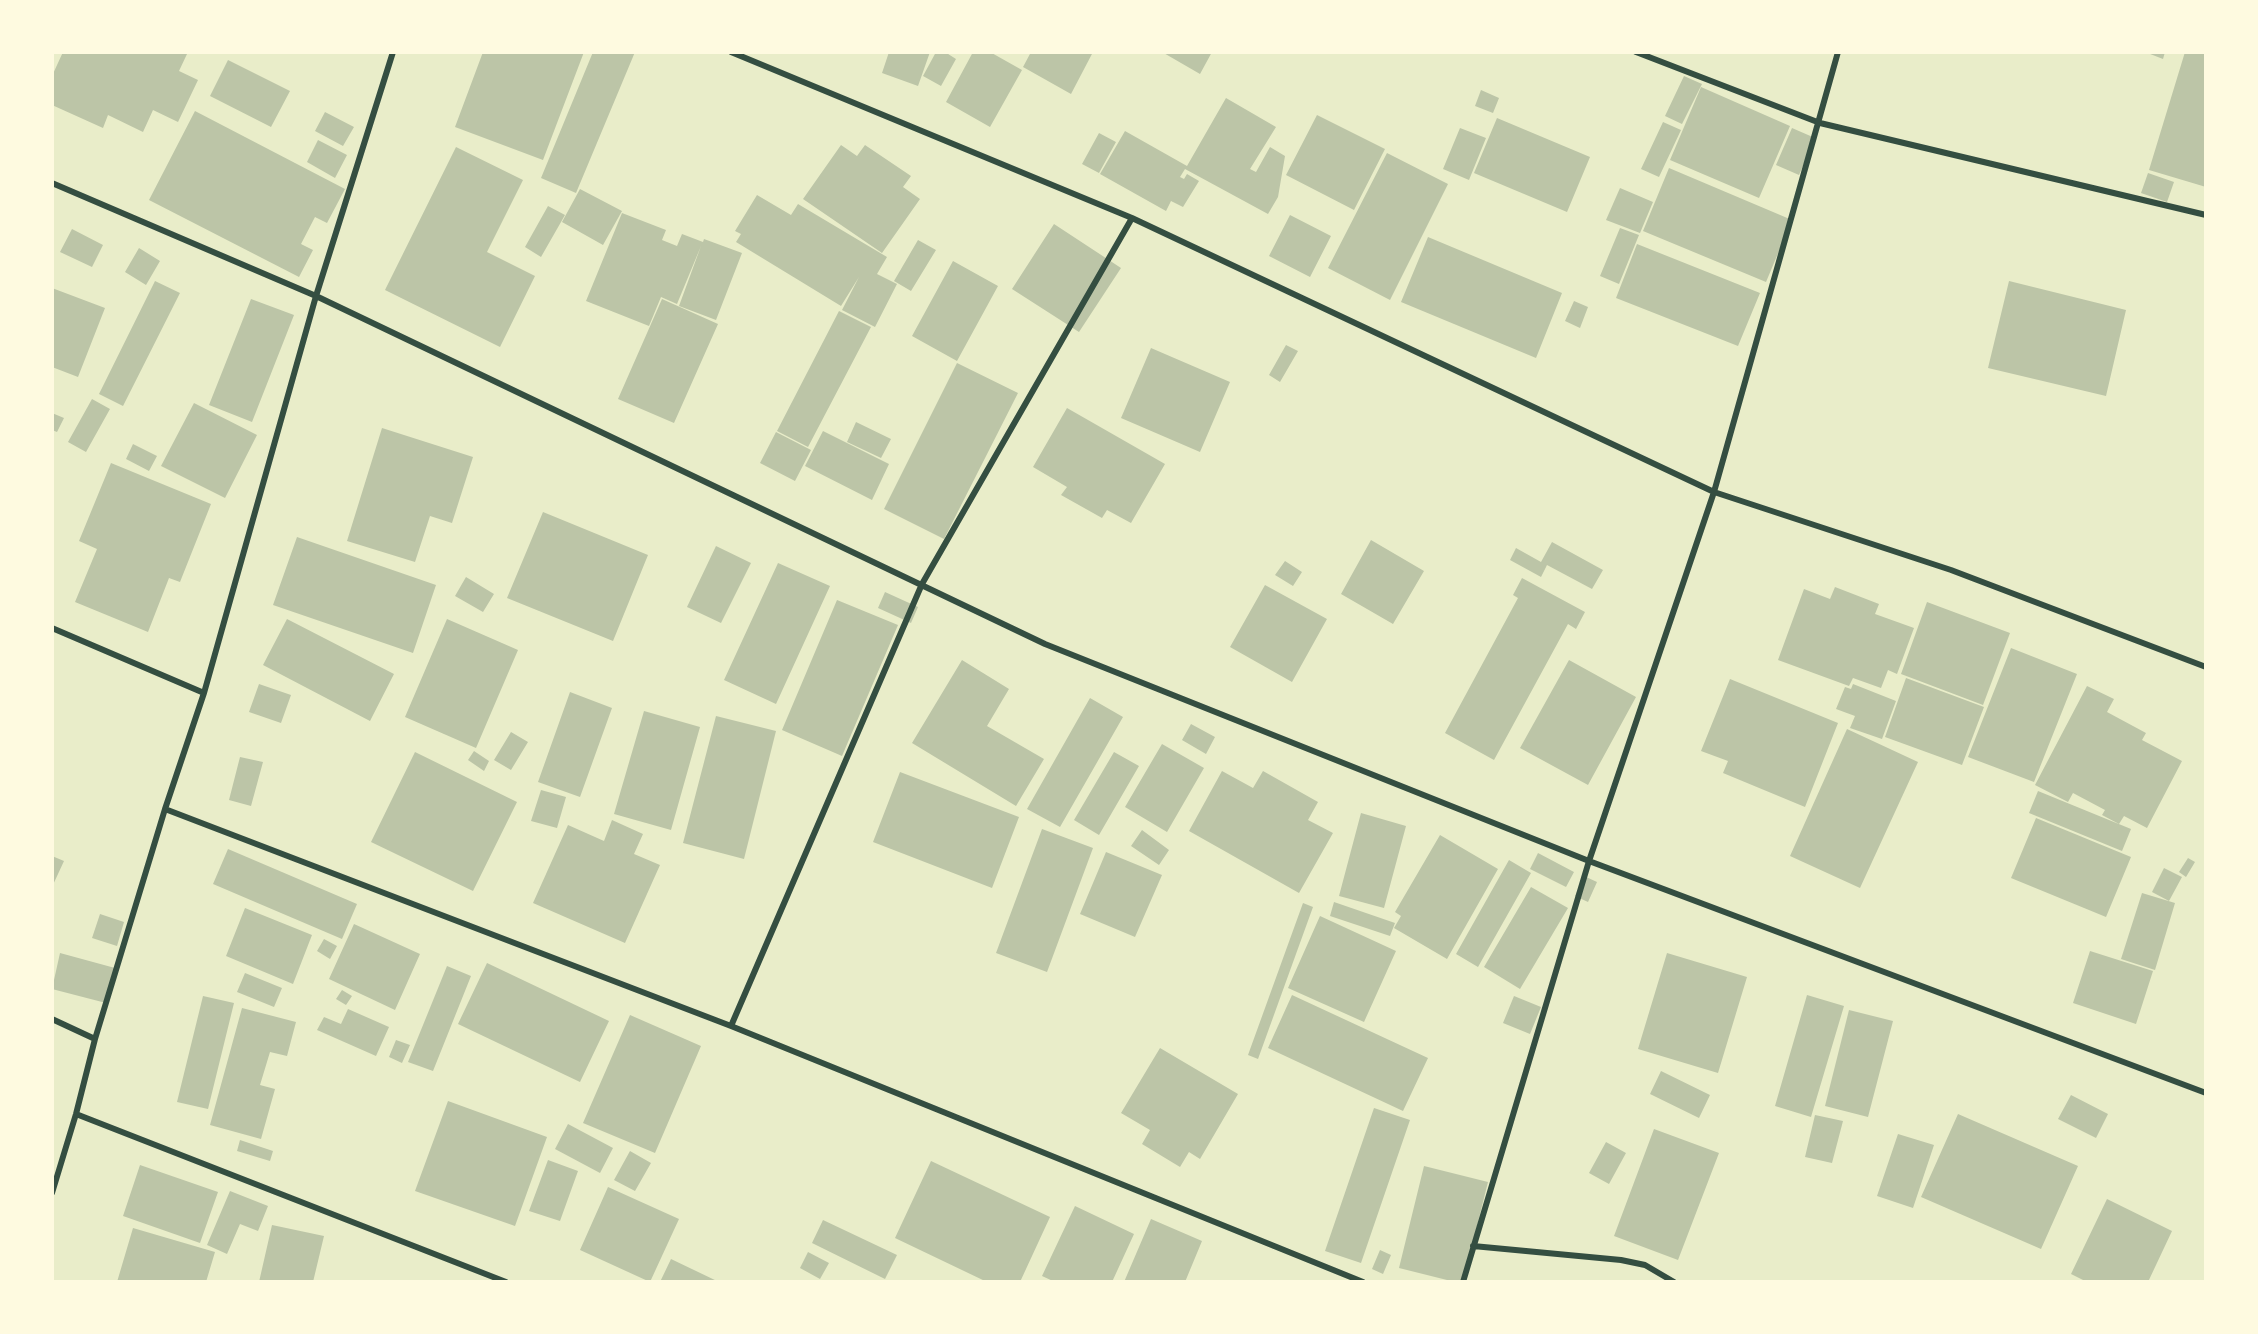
<!DOCTYPE html>
<html>
<head>
<meta charset="utf-8">
<style>
  body { margin:0 }
  #map { position:relative; width:2258px; height:1334px; overflow:hidden; background:#e9edc9; font-family:"Noto Serif",serif }
  canvas { display:block }
  .frame { position:absolute; inset:0; border:54px solid #fefae0; pointer-events:none }
</style>
</head>
<body>
<div id="map">
<canvas width="2258" height="1334"></canvas>
<div class="frame"></div>
</div>
<script>
const g = document.querySelector('canvas').getContext('2d');
g.lineJoin = 'round';
function fill(path, color) { g.fillStyle = color; g.fill(path, 'evenodd'); }
function stroke(path, color, width, dash) { g.strokeStyle = color; g.lineWidth = width; g.lineCap = dash ? 'butt' : 'round'; g.setLineDash(dash || []); g.stroke(path); }
const building = new Path2D(`
  M63 52H184L187 54 179 71 198 80 178 122 153 110 143 132 108 115 103 128 52 105V76Z
  M483 52H584L543 160 455 127Z
  M593 52H635L576 193 541 178Z
  M889 52H930L918 86 882 73Z
  M936 52H945L956 59 941 86 923 76Z
  M973 52H990L1022 70 990 127 946 102Z
  M1031 52H1093L1071 94 1023 67Z
  M1162 52H1212L1200 74Z
  M2145 52H2165L2163 59Z
  M2185 52H2206V187L2149 170Z
  M228 60 290 91 271 127 210 96Z
  M1684 76 1702 84 1682 124 1665 116Z
  M1701 87 1790 126 1759 198 1670 160Z
  M1481 90 1499 98 1493 113 1475 106Z
  M1226 98 1276 127 1250 169 1256 172 1270 147 1285 156 1278 197 1268 214 1185 169 1180 177 1184 179 1187 174 1199 181 1183 207 1171 201 1166 211 1100 174 1125 131 1187 166Z
  M195 111 345 189 327 223 315 217 301 244 313 250 299 277 149 200Z
  M325 112 354 127 343 146 315 131Z
  M1317 115 1385 149 1354 210 1286 175Z
  M1497 118 1590 157 1567 212 1474 173Z
  M1663 122 1681 130 1659 177 1641 169Z
  M1460 128 1486 138 1469 180 1443 169Z
  M1792 128 1815 138 1799 175 1776 165Z
  M1099 133 1116 142 1099 173 1082 164Z
  M318 140 347 155 335 178 307 162Z
  M841 145 857 156 865 145 911 176 903 187 920 199 882 253 803 199Z
  M456 147 523 180 487 252 535 276 500 347 385 290Z
  M1387 153 1448 184 1390 300 1328 268Z
  M1669 168 1792 220 1766 282 1643 231Z
  M2148 173 2174 182 2167 202 2141 193Z
  M1620 188 1653 202 1640 233 1606 220Z
  M580 189 622 211 603 245 562 222Z
  M757 195 791 215 798 204 887 257 877 274 897 284 875 327 842 310 859 277 841 306 736 242 741 234 735 231Z
  M548 206 565 215 541 257 525 247Z
  M622 213 666 230 662 240 677 246 682 234 703 242 704 239 742 253 716 320 679 306 701 246 677 304 661 297 649 326 586 301Z
  M1290 215 1331 236 1310 277 1269 256Z
  M1054 224 1121 268 1079 332 1012 289Z
  M1620 228 1639 235 1619 284 1600 276Z
  M72 229 103 245 92 267 60 252Z
  M1428 237 1562 293 1536 358 1401 302Z
  M918 240 936 250 911 291 894 281Z
  M1637 244 1760 293 1738 346 1616 298Z
  M139 248 160 261 146 285 125 272Z
  M953 261 998 286 957 361 912 336Z
  M155 281 180 293 123 406 99 394Z
  M2009 281 2126 310 2106 396 1988 368Z
  M52 288 105 308 78 377 52 367Z
  M251 299 294 315 252 422 209 405Z
  M662 299 718 324 674 423 618 399Z
  M1574 301 1588 307 1580 328 1565 321Z
  M839 311 871 327 808 447 777 431Z
  M1286 345 1298 351 1280 382 1269 375Z
  M1151 348 1230 382 1200 452 1121 418Z
  M957 363 1018 393 944 539 884 509Z
  M92 399 110 409 86 452 68 442Z
  M194 403 257 435 225 498 161 466Z
  M1067 408 1165 464 1131 523 1107 510 1102 518 1061 495 1067 487 1033 467Z
  M52 413 64 418 57 432 52 430Z
  M856 422 891 439 881 458 847 442Z
  M382 428 473 457 452 523 430 516 415 562 347 541Z
  M823 431 889 464 872 500 805 466Z
  M776 432 811 450 795 481 760 463Z
  M133 444 157 456 149 471 126 459Z
  M111 463 211 504 180 582 169 578 148 632 75 602 97 549 79 541Z
  M543 512 648 555 613 641 507 598Z
  M297 537 436 585 413 653 273 605Z
  M1371 540 1424 571 1393 624 1341 594Z
  M1552 542 1603 570 1592 589 1547 565 1541 577 1510 560 1516 548 1541 562Z
  M716 546 751 563 721 623 687 607Z
  M1285 561 1302 572 1293 586 1275 575Z
  M778 563 830 586 776 704 724 680Z
  M466 577 494 594 483 612 455 596Z
  M1522 578 1585 612 1576 629 1568 624 1494 760 1445 733 1518 598 1513 595Z
  M1265 585 1327 619 1292 682 1230 647Z
  M1835 587 1879 604 1875 614 1914 628 1897 674 1888 670 1881 688 1853 678 1849 686 1778 660 1804 589 1830 599Z
  M885 592 918 607 911 623 878 608Z
  M837 600 898 625 842 756 782 730Z
  M1927 602 2010 633 1983 705 1901 674Z
  M287 619 394 674 370 721 263 665Z
  M447 619 518 650 476 748 405 717Z
  M2011 648 2077 674 2034 782 1968 757Z
  M962 660 1009 689 987 726 1044 759 1016 806 912 743Z
  M1569 660 1636 697 1588 785 1520 748Z
  M1906 678 1984 707 1962 765 1885 737Z
  M1730 679 1838 723 1805 807 1723 773 1728 761 1701 751Z
  M259 684 291 695 281 723 249 712Z
  M1853 684 1896 701 1882 739 1850 728 1855 716 1836 709 1845 687 1851 689Z
  M2087 686 2114 699 2107 712 2146 733 2142 740 2182 761 2147 828 2124 816 2119 824 2102 815 2105 810 2073 793 2068 802 2035 785Z
  M570 692 612 708 580 797 538 782Z
  M1090 698 1123 717 1060 827 1027 809Z
  M644 711 700 727 671 830 614 814Z
  M716 716 776 731 744 859 683 843Z
  M1191 724 1215 737 1206 754 1182 740Z
  M1847 729 1918 762 1860 888 1790 856Z
  M511 732 528 742 511 770 494 760Z
  M1162 744 1204 768 1167 832 1125 807Z
  M474 751 489 761 484 771 468 760Z
  M415 752 517 802 473 891 371 842Z
  M1114 752 1139 766 1099 835 1074 820Z
  M240 757 263 762 251 806 229 800Z
  M1222 771 1253 788 1263 771 1318 802 1308 820 1333 833 1299 893 1189 831Z
  M900 772 1019 817 992 888 873 842Z
  M541 790 566 797 557 828 531 821Z
  M2038 791 2131 829 2122 851 2029 813Z
  M1361 813 1406 826 1384 908 1339 896Z
  M2036 818 2131 857 2106 917 2011 878Z
  M612 820 643 834 634 854 660 865 625 943 533 903 568 825 604 841Z
  M1042 829 1093 848 1047 972 996 953Z
  M1142 830 1169 850 1159 865 1131 846Z
  M1440 835 1498 869 1447 959 1394 928 1401 916 1395 912Z
  M228 849 357 904 342 939 213 884Z
  M1106 852 1162 875 1135 937 1080 914Z
  M1538 853 1574 872 1566 887 1530 869Z
  M52 856 64 861 52 887Z
  M2188 858 2195 862 2186 877 2179 872Z
  M1509 860 1531 873 1478 967 1456 954Z
  M2164 868 2182 877 2169 901 2152 892Z
  M1584 876 1597 882 1588 902 1575 896Z
  M1531 887 1568 908 1520 989 1484 967Z
  M2142 893 2175 903 2155 970 2121 959Z
  M1334 902 1395 923 1390 936 1330 916Z
  M1303 903 1313 907 1258 1059 1248 1055Z
  M245 908 312 935 293 984 226 956Z
  M100 914 124 922 117 946 92 938Z
  M1320 916 1396 951 1364 1022 1288 988Z
  M354 924 420 954 395 1010 329 979Z
  M324 939 337 946 330 959 317 951Z
  M2090 951 2153 971 2136 1024 2073 1003Z
  M60 953 115 968 106 1003 52 989Z
  M1667 953 1747 977 1718 1073 1638 1049Z
  M487 963 609 1021 580 1082 458 1024Z
  M447 966 471 976 433 1071 408 1062Z
  M245 973 282 988 274 1007 237 992Z
  M342 990 352 996 346 1005 336 999Z
  M1292 995 1428 1058 1403 1111 1268 1048Z
  M1807 995 1844 1006 1811 1117 1775 1106Z
  M203 996 234 1003 208 1109 177 1102Z
  M1514 996 1541 1007 1530 1034 1503 1023Z
  M242 1008 296 1022 287 1056 270 1052 260 1085 275 1089 261 1139 210 1125Z
  M348 1009 389 1027 376 1056 317 1030 324 1017 341 1024Z
  M1849 1010 1893 1021 1868 1117 1825 1106Z
  M630 1015 701 1046 655 1153 583 1123Z
  M396 1040 410 1045 402 1063 389 1057Z
  M1160 1048 1238 1094 1200 1159 1189 1152 1180 1167 1142 1144 1150 1130 1121 1113Z
  M1661 1071 1710 1095 1699 1118 1650 1094Z
  M2071 1095 2108 1114 2096 1138 2058 1119Z
  M448 1101 547 1137 515 1226 415 1191Z
  M1374 1108 1410 1120 1361 1263 1325 1251Z
  M1958 1114 2078 1166 2041 1249 1921 1197Z
  M1815 1115 1843 1121 1832 1163 1805 1157Z
  M568 1124 613 1148 600 1173 555 1149Z
  M1654 1129 1719 1153 1678 1260 1614 1236Z
  M1898 1134 1934 1145 1913 1208 1877 1196Z
  M240 1140 273 1151 270 1161 237 1151Z
  M1606 1142 1626 1153 1609 1184 1589 1173Z
  M630 1151 651 1163 635 1191 614 1180Z
  M548 1160 578 1171 560 1221 529 1211Z
  M931 1161 1050 1217 1020 1282H987L895 1238Z
  M140 1165 218 1192 200 1243 123 1216Z
  M1424 1166 1488 1182 1463 1282H1455L1399 1268Z
  M608 1187 679 1219 650 1282 580 1250Z
  M230 1191 268 1206 258 1231 240 1224 227 1254 207 1245Z
  M2107 1199 2172 1231 2148 1282H2087L2071 1274Z
  M1075 1206 1134 1234 1112 1282H1055L1042 1276Z
  M1151 1219 1202 1241 1185 1282H1124Z
  M823 1220 897 1255 885 1279 812 1243Z
  M272 1225 324 1236 313 1282H259Z
  M133 1228 215 1252 206 1282H117Z
  M1380 1250 1391 1255 1383 1274 1372 1269Z
  M808 1252 829 1263 820 1279 800 1268Z
  M671 1259 719 1282H660Z`);
const minor = new Path2D(`
  M731 52 1132 218 1714 492 1951 570 2206 667
  M1636 52 1820 123 2206 215
  M52 183 316 296 1045 644 1589 861 2206 1093
  M52 628 204 693
  M165 809 731 1026 1363 1282
  M52 1019 95 1039
  M731 1026 922 584 1132 218
  M76 1114 506 1282
  M52 1193 76 1114 95 1039 165 809 204 693 316 296 393 52
  M1473 1246 1621 1260 1645 1265 1674 1282
  M1463 1282 1589 861 1714 492 1838 52`);
fill(building, '#bcc5a7');
stroke(minor, '#344e41', 6);
</script>
</body>
</html>
